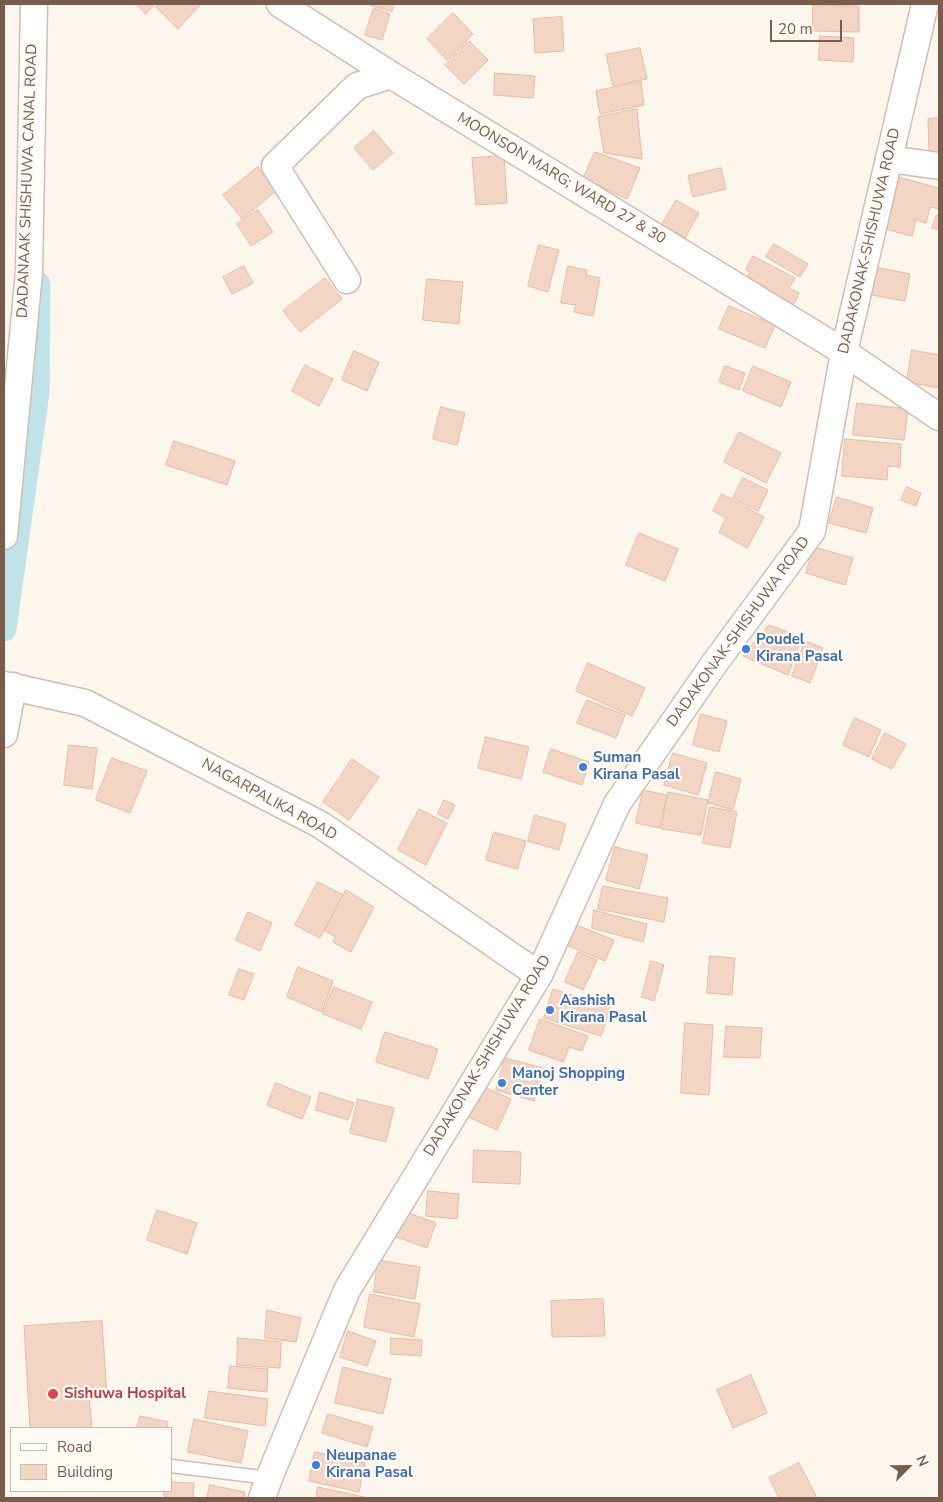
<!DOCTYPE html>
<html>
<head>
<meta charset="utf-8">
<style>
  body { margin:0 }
  #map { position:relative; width:943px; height:1502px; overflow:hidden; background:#fdf6ec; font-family:"Nunito Sans",sans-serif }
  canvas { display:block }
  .frame { position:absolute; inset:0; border:5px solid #7a5c4d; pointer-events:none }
  .legend { position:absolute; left:10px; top:1427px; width:162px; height:65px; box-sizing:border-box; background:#fffaf3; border:1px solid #cabbb1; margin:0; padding:6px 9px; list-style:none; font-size:15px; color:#7a5c4d }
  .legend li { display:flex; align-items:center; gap:10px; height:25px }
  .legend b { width:25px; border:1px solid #cabbb1 }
  .north { position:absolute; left:883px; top:1442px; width:50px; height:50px; -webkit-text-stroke:4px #fffaf3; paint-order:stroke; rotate:67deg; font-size:14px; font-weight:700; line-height:20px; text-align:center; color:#7a5c4d }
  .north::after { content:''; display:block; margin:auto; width:18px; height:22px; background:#7a5c4d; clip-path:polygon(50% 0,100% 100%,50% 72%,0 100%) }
  .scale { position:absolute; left:770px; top:20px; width:72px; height:22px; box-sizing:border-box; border:2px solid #7a5c4d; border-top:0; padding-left:6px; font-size:15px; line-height:18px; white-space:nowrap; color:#7a5c4d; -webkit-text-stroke:4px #fffaf3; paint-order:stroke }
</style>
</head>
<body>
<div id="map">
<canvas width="943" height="1502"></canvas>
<div class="frame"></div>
<ul class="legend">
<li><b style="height:6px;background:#fff"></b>Road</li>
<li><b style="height:14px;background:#f3d5c3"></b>Building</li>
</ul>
<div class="north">N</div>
<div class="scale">20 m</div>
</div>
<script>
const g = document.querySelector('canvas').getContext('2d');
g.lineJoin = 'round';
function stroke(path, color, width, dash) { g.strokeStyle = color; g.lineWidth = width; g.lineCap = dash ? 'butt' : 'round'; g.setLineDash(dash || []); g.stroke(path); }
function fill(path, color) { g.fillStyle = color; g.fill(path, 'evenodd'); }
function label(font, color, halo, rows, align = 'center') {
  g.font = font + ' "Nunito Sans",sans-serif'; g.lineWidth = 4.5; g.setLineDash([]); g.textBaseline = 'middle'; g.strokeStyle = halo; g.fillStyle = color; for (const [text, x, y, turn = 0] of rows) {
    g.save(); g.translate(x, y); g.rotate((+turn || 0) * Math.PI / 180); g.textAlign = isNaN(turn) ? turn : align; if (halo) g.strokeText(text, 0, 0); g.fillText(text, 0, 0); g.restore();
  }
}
const canal = new Path2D(`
  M4 629 37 392 38 284`);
const building = new Path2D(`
  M136 4H155L146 14Z
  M159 4H201L178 29 156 7Z
  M367 4H394L392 11Z
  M813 5 859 6V32L813 31Z
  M374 8 390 14 382 40 365 35Z
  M453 13 473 34 447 60 427 39Z
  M562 17 564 51 535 53 533 19Z
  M820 36 854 38 853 62 819 60Z
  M469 41 488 60 464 84 445 65Z
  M640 48 647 79 613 86 606 55Z
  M495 73 535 76 533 98 494 95Z
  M641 82 644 105 600 114 596 91Z
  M637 109 642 159 604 153 598 117Z
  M939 118V153L929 154 928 119Z
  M374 131 393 153 373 170 354 148Z
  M595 152 640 168 627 199 583 179Z
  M504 156 507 203 476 205 472 158Z
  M258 167 276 191 242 219 223 195Z
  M721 168 726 189 693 197 688 176Z
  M894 176 939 188V209L930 207 926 223 916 220 912 236 881 228Z
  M676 200 699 213 685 238 662 225Z
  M258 210 273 232 251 246 237 224Z
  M937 215 939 216V230L932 228Z
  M774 244 808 264 800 277 766 257Z
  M539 245 559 250 548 292 528 286Z
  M753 256 795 278 789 288 799 293 792 308 742 287 750 272 746 270Z
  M244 266 253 283 232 294 223 277Z
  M568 266 587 270 586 275 600 278 593 316 574 312 576 305 561 303Z
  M871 266 910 274 905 301 866 294Z
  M325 278 342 299 300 332 283 311Z
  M427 279 463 282 459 324 423 320Z
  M729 306 775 325 765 348 719 329Z
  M912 350 939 355V388L907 382Z
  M354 351 379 362 367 391 342 380Z
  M305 365 333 379 319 406 292 391Z
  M725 366 745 373 739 390 719 382Z
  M753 366 791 382 781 407 743 391Z
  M857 403 908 409 904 440 853 435Z
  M441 407 465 413 457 445 433 439Z
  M739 432 781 453 766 483 724 462Z
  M845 439 901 444 900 467 888 466 887 480 842 476Z
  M174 441 235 461 227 485 166 465Z
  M743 478 768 490 758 511 733 498Z
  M907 487 921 493 916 506 901 500Z
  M722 494 764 517 747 548 719 532 726 518 713 511Z
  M837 497 873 508 866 533 829 523Z
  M639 533 678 549 665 581 626 565Z
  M814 547 853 558 845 585 806 573Z
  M769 625 802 637 788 675 743 656Z
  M805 641 823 648 810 683 792 676Z
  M588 663 645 688 632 716 576 691Z
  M587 700 625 715 616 738 577 723Z
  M701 714 727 721 719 752 693 745Z
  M855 718 881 730 869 757 843 745Z
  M885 733 906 744 892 769 872 759Z
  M486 737 529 747 521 779 478 768Z
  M69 745 97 748 92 789 64 785Z
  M551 749 589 762 582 785 543 772Z
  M673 753 707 763 698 795 664 785Z
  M112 758 147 771 130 813 96 800Z
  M352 759 379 777 349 820 323 802Z
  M716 772 741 779 733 810 708 803Z
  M643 790 667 795 660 828 636 823Z
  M668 792 708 800 701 835 662 829Z
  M444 800 455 805 448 819 438 814Z
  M710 807 737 812 730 848 703 843Z
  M419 809 447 823 426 865 398 850Z
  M535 815 566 824 559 850 528 841Z
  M494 832 526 841 517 869 486 860Z
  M615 847 648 855 639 889 606 880Z
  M318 882 343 895 320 938 295 925Z
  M603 886 668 898 664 922 598 909Z
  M346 890 374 907 351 952 333 942 336 937 325 931Z
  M594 910 647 924 643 942 592 928Z
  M248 912 272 923 260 951 236 940Z
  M576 925 614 940 605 961 568 946Z
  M578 952 597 960 583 990 565 982Z
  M710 956 735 958 732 995 707 993Z
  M651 961 664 965 654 1001 642 997Z
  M298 967 333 981 322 1012 287 997Z
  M239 969 254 974 244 1000 229 995Z
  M334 987 372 1002 361 1029 323 1014Z
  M553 989 611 1007 601 1036 544 1018Z
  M540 1019 588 1036 582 1051 569 1047 563 1062 529 1050Z
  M685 1023 713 1025 709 1095 681 1093Z
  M726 1026 762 1028 760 1058 724 1057Z
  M385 1032 438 1049 428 1079 376 1062Z
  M505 1058 543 1068 534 1101 496 1090Z
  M276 1083 311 1097 302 1119 267 1105Z
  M482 1086 511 1099 497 1130 468 1117Z
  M320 1092 354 1103 348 1120 316 1110Z
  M358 1099 394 1108 386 1142 350 1133Z
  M474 1150 521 1152 520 1184 473 1182Z
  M428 1191 459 1194 457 1219 426 1216Z
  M398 1209 436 1223 427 1248 389 1234Z
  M157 1210 197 1223 187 1254 147 1240Z
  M378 1260 420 1267 415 1299 374 1292Z
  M370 1294 420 1304 414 1337 364 1327Z
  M603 1299 605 1336 552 1337 551 1301Z
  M267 1310 301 1318 296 1342 265 1338Z
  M102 1321 107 1396 89 1397 92 1428H30L24 1326Z
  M348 1331 376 1341 367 1366 340 1357Z
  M238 1338 281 1342 280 1368 237 1365Z
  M391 1338 422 1340 421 1356 391 1354Z
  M230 1366 268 1369 267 1392 228 1388Z
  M343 1367 391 1379 383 1414 335 1403Z
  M751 1375 767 1413 733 1428 717 1390Z
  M209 1391 268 1399 265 1426 205 1418Z
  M328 1414 373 1427 367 1447 322 1433Z
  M140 1416 168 1422 167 1428H137Z
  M194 1419 248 1431 241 1463 188 1452Z
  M315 1452 365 1463 359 1492 309 1481Z
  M799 1463 817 1498H779L769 1478Z
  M171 1482 194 1483 193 1498H164V1491H171Z
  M210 1485 245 1492 244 1498H207Z
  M318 1487 369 1498H316Z`);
const service = new Path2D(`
  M171 1466 269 1478`);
const minor = new Path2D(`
  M280 4 391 75 844 352 939 417
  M889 159 939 166
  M347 280 275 166 357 86 391 75
  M4 536 29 272 34 4
  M4 685 85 703 321 825 539 975
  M4 734 13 686
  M262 1498 269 1478 347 1290 539 975 617 804 714 664 812 531 844 352 925 4`);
const markers = [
  [746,649,5,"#3f7fe0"],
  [583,767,5,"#3f7fe0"],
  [550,1010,5,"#3f7fe0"],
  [502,1083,5,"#3f7fe0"],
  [53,1394,6,"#e0444e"],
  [316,1465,5,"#3f7fe0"]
];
const streetNames = [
  ["MOONSON MARG; WARD 27 & 30",561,179,31],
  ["DADANAAK SHISHUWA CANAL ROAD",28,181,-88],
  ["DADAKONAK-SHISHUWA ROAD",870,241,-77],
  ["DADAKONAK-SHISHUWA ROAD",739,632,-54],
  ["NAGARPALIKA ROAD",269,800,29],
  ["DADAKONAK-SHISHUWA ROAD",488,1056,-59]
];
const shopNames = [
  ["Poudel",756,640],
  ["Kirana Pasal",756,657],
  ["Suman",593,758],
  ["Kirana Pasal",593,775],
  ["Aashish",560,1001],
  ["Kirana Pasal",560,1018],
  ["Manoj Shopping",512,1074],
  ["Center",512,1091],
  ["Neupanae",326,1456],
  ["Kirana Pasal",326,1473]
];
const healthNames = [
  ["Sishuwa Hospital",64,1394]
];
stroke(canal, '#bfe3e8', 25);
fill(building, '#f3d5c3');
stroke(building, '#e6bba3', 1);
stroke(service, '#d1beb0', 15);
stroke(minor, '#d1beb0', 29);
stroke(service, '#fff', 12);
stroke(minor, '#fff', 26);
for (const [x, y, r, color] of markers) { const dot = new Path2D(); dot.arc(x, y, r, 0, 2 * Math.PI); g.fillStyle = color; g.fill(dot); stroke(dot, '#fffaf3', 2); }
label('15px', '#7a5c4d', '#fffaf3', streetNames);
label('bold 15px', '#366cbe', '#fffaf3', shopNames, 'left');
label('bold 15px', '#be3a42', '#fffaf3', healthNames, 'left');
</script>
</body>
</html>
